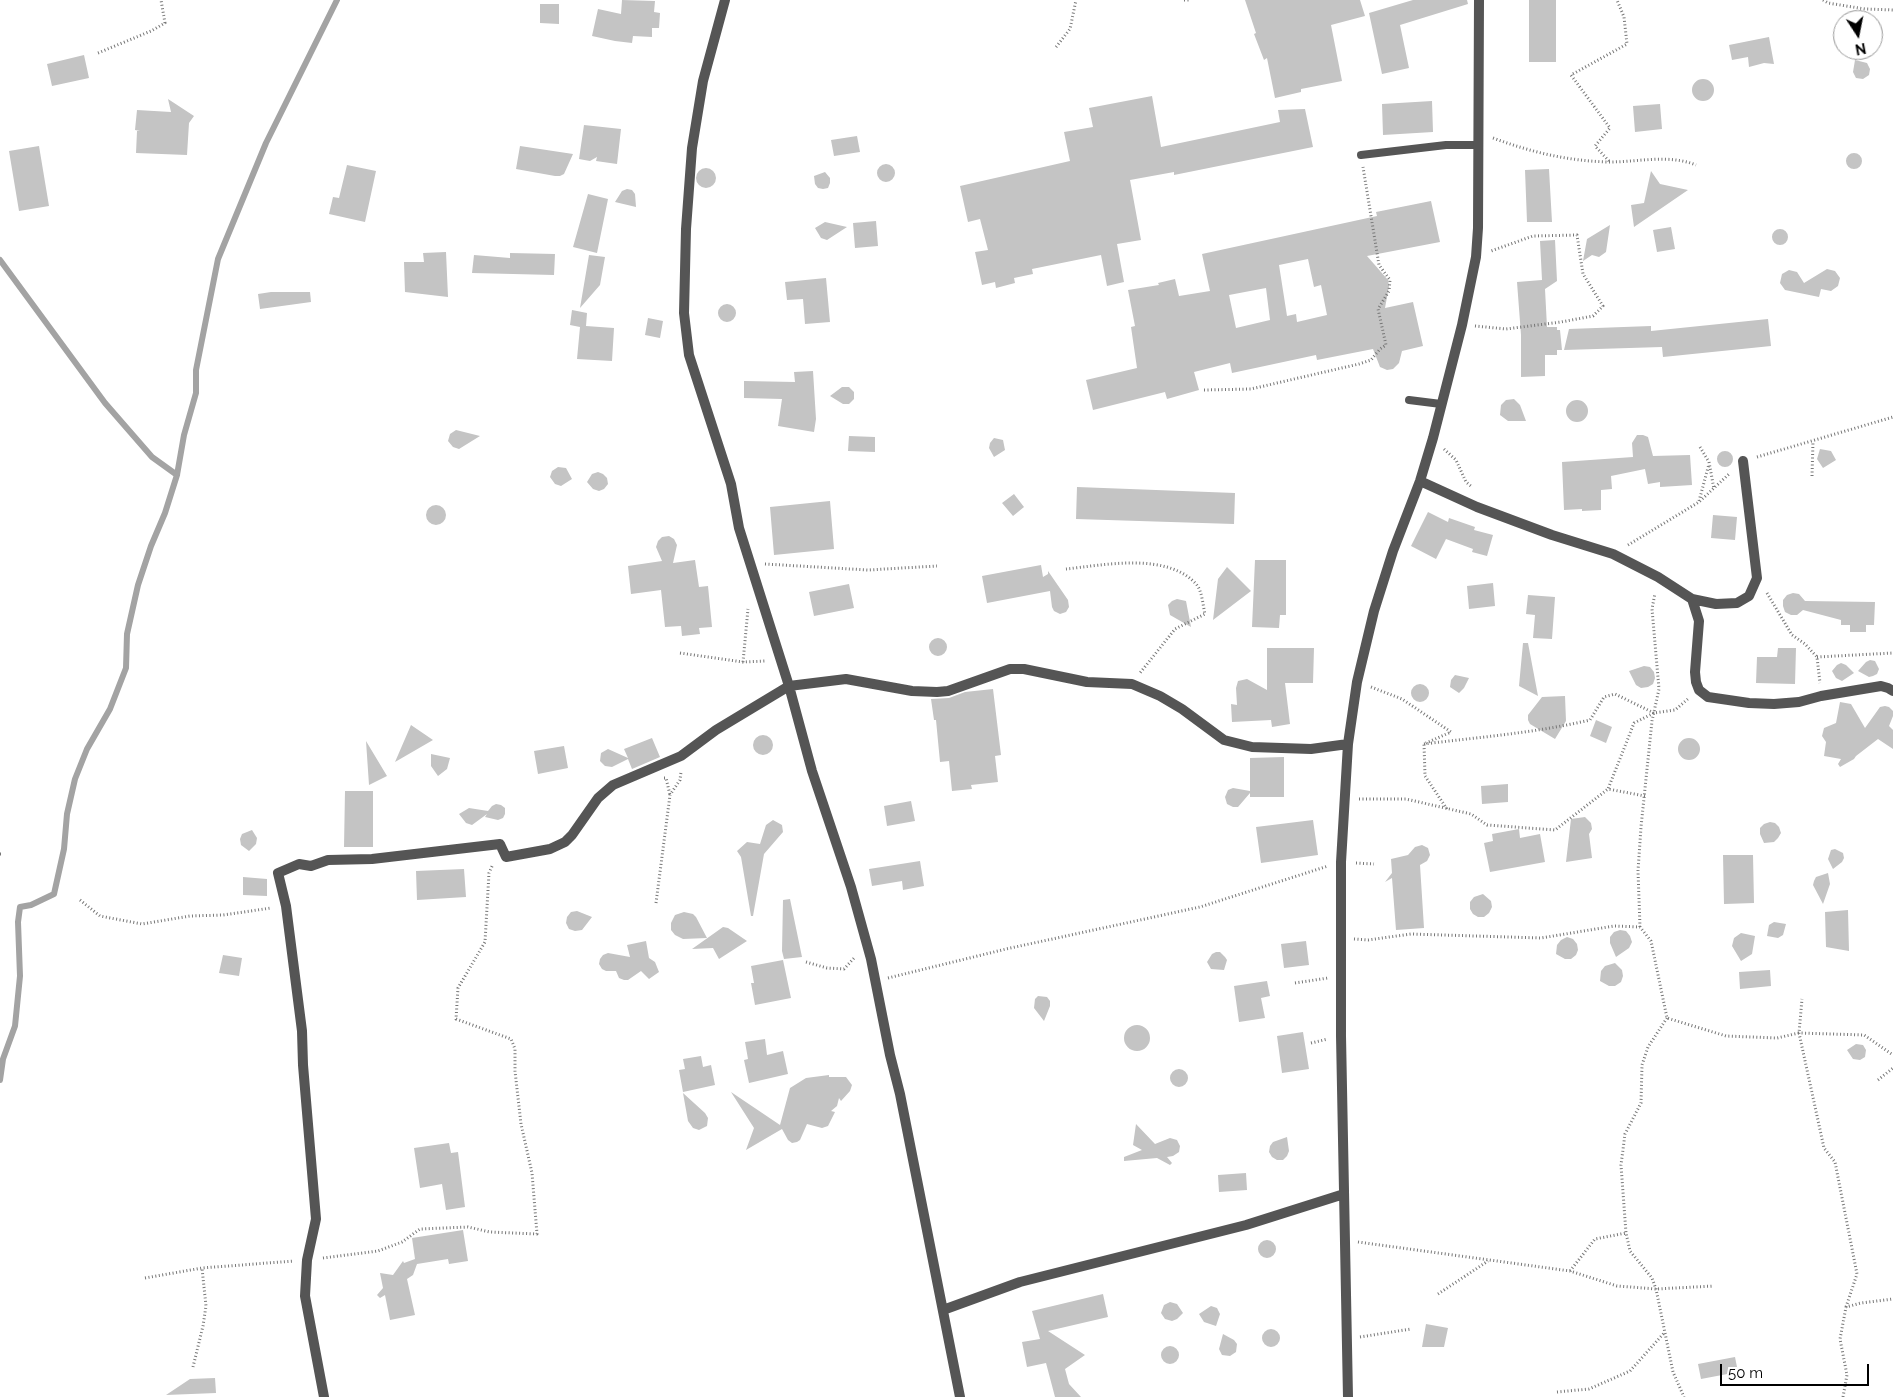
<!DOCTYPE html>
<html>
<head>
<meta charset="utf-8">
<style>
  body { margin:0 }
  #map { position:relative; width:1893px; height:1397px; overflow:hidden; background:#fff; font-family:Raleway,sans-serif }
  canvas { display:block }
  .north { position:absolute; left:1833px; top:10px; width:50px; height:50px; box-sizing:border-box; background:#fff; border:1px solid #999; border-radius:50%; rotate:169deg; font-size:14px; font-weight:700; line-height:20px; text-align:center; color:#000 }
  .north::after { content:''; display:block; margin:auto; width:18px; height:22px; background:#000; clip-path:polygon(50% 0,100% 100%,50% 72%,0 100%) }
  .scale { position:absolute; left:1720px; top:1364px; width:149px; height:22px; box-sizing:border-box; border:2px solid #000; border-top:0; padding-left:6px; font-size:15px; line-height:18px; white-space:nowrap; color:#000; -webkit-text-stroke:4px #fff; paint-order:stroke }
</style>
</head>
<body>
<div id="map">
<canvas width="1893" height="1397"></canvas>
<div class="north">N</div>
<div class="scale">50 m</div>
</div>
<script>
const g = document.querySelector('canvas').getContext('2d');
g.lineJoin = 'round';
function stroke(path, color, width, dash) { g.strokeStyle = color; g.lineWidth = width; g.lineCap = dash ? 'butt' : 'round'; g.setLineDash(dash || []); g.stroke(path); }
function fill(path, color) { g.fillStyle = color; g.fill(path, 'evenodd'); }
const stream = new Path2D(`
  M0 260 105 403 152 457 177 475
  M0 1080 3 1059 15 1026 20 976 18 922 20 907 31 905 54 894 64 849 67 814 75 779 87 749 110 709 126 668 127 634 138 585 151 546 165 513 177 475 184 435 196 393V370L218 259 266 143 337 0`);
const building = new Path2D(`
  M622 0 655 1 654 12 660 13 659 28H652V37L633 36 632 43 615 41 592 36 598 9 621 14Z
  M1245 0H1360L1365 16 1331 25 1342 81 1301 89V92L1275 98 1267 58 1264 60 1254 34 1256 33Z
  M1413 0H1467L1468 4 1400 25 1409 68 1382 74 1369 13Z
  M1529 0H1556V62H1529Z
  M540 4H559V24L540 23Z
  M1769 37 1774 64 1764 63 1749 67 1748 57 1732 60 1729 45Z
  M84 55 89 78 52 86 47 64Z
  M1855 60 1867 63 1870 69 1869 75 1863 79 1856 78 1853 72Z
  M1692 90a11 11 0 1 1 22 0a11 11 0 1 1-22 0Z
  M1152 96 1161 147 1280 122 1278 110 1305 109 1313 147 1174 175V172L1130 180 1141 240 1117 244 1124 282 1107 286 1101 255 1032 269 1033 274 1014 278 1015 283 996 288 995 282 982 285 975 252 988 250 980 219 968 222 960 186 1070 161 1064 132 1093 127 1089 108Z
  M168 99 194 116 189 123 187 155 136 153 137 131H140L135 130 137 110 171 112Z
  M1432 101 1433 132 1383 135 1382 104Z
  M1660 104 1662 129 1635 132 1633 106Z
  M584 125 621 129 617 164 596 161 597 157 590 161 579 159Z
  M857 136 860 152 834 156 831 140Z
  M39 146 49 206 19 211 9 151Z
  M520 146 573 154 564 174 560 176H555L516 169Z
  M1846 161a8 8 0 1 1 16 0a8 8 0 1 1-16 0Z
  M877 173a9 9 0 1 1 18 0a9 9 0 1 1-18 0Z
  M347 165 376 171 365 222 329 214 333 197 339 198Z
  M696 178a10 10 0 1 1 20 0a10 10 0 1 1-20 0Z
  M1549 169 1552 222H1527L1525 170Z
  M1651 171 1660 184 1688 190 1634 227 1631 205 1644 203Z
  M825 172 830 178V183L828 188 823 189 818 188 815 184 814 176Z
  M627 189 632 190 635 194 636 207 615 202 622 191Z
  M588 194 608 199 597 253 573 247Z
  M1431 201 1440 242 1367 256 1388 280 1389 286 1385 308 1413 302 1423 346 1402 351 1399 363 1393 369 1387 370 1380 367 1373 349 1317 360 1316 355 1232 373 1230 363 1194 372 1199 390 1167 399 1165 392 1093 410 1086 380 1137 368 1131 327 1135 326 1128 290 1159 285 1158 283 1175 279 1179 296 1210 291 1202 254 1377 216 1376 212ZM1308 259 1314 287 1321 285 1327 315 1297 322 1296 314 1287 316 1279 265ZM1266 288 1270 320 1236 328 1229 295Z
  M876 221 878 246 855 248 853 223Z
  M825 222 847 227 827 240 821 238 815 228Z
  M1610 225 1606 252 1599 257 1592 255 1583 261 1587 239Z
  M1671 227 1675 249 1657 252 1653 230Z
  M1772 237a8 8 0 1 1 16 0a8 8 0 1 1-16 0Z
  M1555 240 1557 281 1545 289 1547 327H1557V330H1560L1562 350H1557V355H1545V376L1521 377V335L1517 282 1542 280 1540 241Z
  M446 252 448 297 405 292 404 262H424L423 253Z
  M510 253 555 254 554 275 472 273 474 255 510 258Z
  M589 255 605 257 600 285 580 308Z
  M1827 269 1835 271 1840 278 1838 286 1831 291 1821 289 1819 297 1785 290 1780 283 1782 274 1789 270 1797 272 1804 283Z
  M826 278 830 322 805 324 803 299 787 300 785 282Z
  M271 292H310L311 302 260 309 258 294Z
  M718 313a9 9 0 1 1 18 0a9 9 0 1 1-18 0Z
  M572 310 587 313 586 326 614 328 612 361 577 359 580 327 570 325Z
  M648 318 663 321 660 338 645 335Z
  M1768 319 1771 346 1663 357 1662 347 1564 350 1569 329 1651 326V331Z
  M813 371 816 419 814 432 778 426 782 399 744 398V381L795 382 794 372Z
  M842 387H849L854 392V399L849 404H843L830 396Z
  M1514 399 1520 405 1526 421H1508L1500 415 1501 405 1506 400Z
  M1566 411a11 11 0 1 1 22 0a11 11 0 1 1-22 0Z
  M456 430 480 436 459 449 453 447 448 441 450 434Z
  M1637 435H1643L1648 437 1653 456 1690 455 1692 485 1660 487V482L1648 484 1645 469 1611 476 1612 489 1601 490V510L1582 511V509L1564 510 1562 462 1633 457 1632 443Z
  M849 436 875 437V452L848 451Z
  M994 438 1003 440 1005 450 994 457 989 448 990 443Z
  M1820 449 1831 451 1836 460 1823 468 1817 459Z
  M1717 459a8 8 0 1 1 16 0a8 8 0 1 1-16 0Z
  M558 467 566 468 572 479 561 486 555 484 550 477 552 471Z
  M598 472 603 474 607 478 608 484 604 489 599 491 593 489 587 482 592 474Z
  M1077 487 1235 493 1234 524 1076 519Z
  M1014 494 1024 507 1013 516 1002 503Z
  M830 501 834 549 774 555 770 507Z
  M426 515a10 10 0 1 1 20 0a10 10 0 1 1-20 0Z
  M1428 512 1448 522 1449 518 1475 527 1474 530 1493 535 1487 556 1472 552 1473 549 1446 539 1436 559 1411 546Z
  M1713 515 1737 517 1735 540 1711 538Z
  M669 536 674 539 677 545 673 563 695 560 699 587 708 586 712 627 699 628 700 634 682 636 681 626 665 627 661 590 631 594 628 566 662 561 656 547 658 541 662 537Z
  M1255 560H1286V615H1280L1279 628 1252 627Z
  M1041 565 1043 577 1048 574V571L1068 600 1069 607 1066 612 1060 614 1054 611 1052 607 1050 591 987 603 982 576Z
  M1227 567 1251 591 1213 620 1218 579Z
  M1493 583 1495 606 1469 609 1467 586Z
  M849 584 854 608 814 616 809 592Z
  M1793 593 1799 594 1805 601 1875 602 1874 625H1866V632H1850V625H1841V620L1803 610 1797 615H1791L1785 612 1783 606V600L1787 595Z
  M1528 595 1555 597 1552 639 1533 638 1535 615 1526 614Z
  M1177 599 1186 601 1191 627 1170 615 1168 605 1172 601Z
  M929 647a9 9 0 1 1 18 0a9 9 0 1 1-18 0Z
  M1523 643H1528L1538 696 1519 686Z
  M1267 648H1314L1313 683H1285L1290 724 1272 727 1271 720 1232 722 1231 704 1237 705 1236 688 1238 681 1247 679 1267 690Z
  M1778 648H1796L1795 684 1756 683 1757 657H1777Z
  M1870 660 1875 661 1879 669 1877 674 1873 676 1869 677 1858 671 1866 662Z
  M1841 663 1846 665 1854 673 1842 681 1836 678 1832 671 1837 665Z
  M1644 666 1650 667 1654 672 1655 678 1653 684 1648 687 1641 688 1636 685 1629 671Z
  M1455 675 1469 678 1464 688 1459 693 1450 687 1451 680Z
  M1411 693a9 9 0 1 1 18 0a9 9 0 1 1-18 0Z
  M993 689 1001 755 995 756 998 782 971 785 972 789 952 791 949 761 940 762 936 720H934L931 699 949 698 965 692Z
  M1565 696 1566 721 1555 739 1530 724 1528 720V715L1542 697Z
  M1840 702 1851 704 1865 728 1880 707 1885 706 1889 707 1893 711V716L1889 726 1893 730V749L1878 739 1856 756 1854 759 1840 767 1838 764 1841 759 1824 756 1826 742 1822 736 1824 728 1836 723Z
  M1596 720 1612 727 1606 743 1590 736Z
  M411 725 433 740 395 762Z
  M753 745a10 10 0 1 1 20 0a10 10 0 1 1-20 0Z
  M652 738 660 757 632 769 628 759 612 767 605 766 600 761 601 753 608 749 628 758 624 749Z
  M1678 749a11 11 0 1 1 22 0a11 11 0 1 1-22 0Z
  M366 741 387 776 369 785Z
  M564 746 568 768 538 774 534 751Z
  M431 754 450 758 447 769 438 776 431 766Z
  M1284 757V797H1250V793L1238 807H1233L1227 804 1225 797 1228 790 1233 788 1250 791V758Z
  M1508 784V802L1482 804 1481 786Z
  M345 791H373V847H344Z
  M911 801 915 821 887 826 884 806Z
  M496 804 501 805 505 808V814L503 818 498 820 485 817 487 814 472 825 466 823 459 814 469 808 488 811 492 806Z
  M1585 817 1591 823 1592 829 1589 834 1592 858 1566 862 1571 819Z
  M773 820 782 825 783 832 764 854 753 916H751L741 857 737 851 747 842 760 844 766 825Z
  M1313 820 1318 855 1261 863 1256 827Z
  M1770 822 1775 823 1779 827 1781 833 1778 838 1774 842 1764 843 1760 834V828L1764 824Z
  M1519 829 1520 838 1540 834 1545 862 1490 872 1484 843 1493 841 1492 834Z
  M252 830 257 838 256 844 249 851 241 845 240 839 242 834Z
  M1422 845 1428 848 1430 855 1427 861 1420 865 1424 928 1396 930 1392 878 1385 882 1392 873 1391 859 1408 855 1415 847Z
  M1835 849 1843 853 1844 858 1842 862 1833 869 1828 859 1831 850Z
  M1723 855H1753L1754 903 1724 904Z
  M920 861 924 886 903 890 902 881 872 886 869 869Z
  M464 869 466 897 417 900 416 871Z
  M1828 873 1830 884 1823 904 1813 885 1814 881 1816 877Z
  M243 877 267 879V896L243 895Z
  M1483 894 1491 901 1492 907 1489 913 1484 917H1478L1473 914 1470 909V902L1474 897Z
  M790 899 802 957 784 959 782 951 783 900Z
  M1848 910 1849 951 1826 947 1825 912Z
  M577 911 592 917 582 930 575 931 569 929 566 923 567 917 571 912Z
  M684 912 693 914 696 917 707 938 683 939 675 935 671 930V923L675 915Z
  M1774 922 1786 924 1783 935 1778 938 1767 936 1769 925Z
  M723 927 728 928 747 941 719 959 713 948 692 949Z
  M1620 930 1626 931 1630 936 1632 942 1629 948 1616 957 1610 943V937L1614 932Z
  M1741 933 1755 936 1752 954 1741 961 1732 946 1734 938Z
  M1567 937 1573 939 1577 944 1578 950 1576 955 1571 959H1565L1556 954 1557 945 1561 940Z
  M646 941 649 958 655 962 659 972 649 979 641 971 628 980H624L619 978 616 971H606L602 969 599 964 600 959 603 955 608 953 630 957 627 945Z
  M1306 941 1309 965 1284 968 1281 944Z
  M1216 952H1220L1225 957 1227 960 1224 970 1211 969 1207 962 1212 954Z
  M223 955 242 958 239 976 219 973Z
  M783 960 791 998 755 1005 751 983H754L751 966Z
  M1615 963 1622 970 1623 976 1621 982 1615 986H1609L1600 981 1601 971 1605 966Z
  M1770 970 1771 986 1740 989 1739 972Z
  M1267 981 1270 996 1261 998 1265 1018 1239 1022 1234 986Z
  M1038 996 1047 997 1050 1001V1006L1044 1021 1034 1008 1035 999Z
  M1124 1038a13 13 0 1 1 26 0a13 13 0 1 1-26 0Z
  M1303 1032 1309 1069 1282 1073 1277 1036Z
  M765 1039 767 1055 783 1051 788 1074 749 1083 744 1060 748 1059 745 1042Z
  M1856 1044 1863 1045 1866 1050 1865 1057 1860 1060 1853 1059 1847 1050Z
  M701 1056 703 1067 711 1065 715 1085 683 1092 679 1070 685 1069 683 1059Z
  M1170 1078a9 9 0 1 1 18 0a9 9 0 1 1-18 0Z
  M829 1075V1077H846L852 1085 850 1091 841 1101 839 1098 837 1106 831 1111 835 1112 828 1126 822 1128 807 1124 800 1140 797 1142 792 1143 788 1140 782 1129 746 1150 754 1128 731 1092 780 1125 790 1088 806 1078Z
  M683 1093 705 1113 708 1118 707 1126 699 1130 693 1128 688 1121Z
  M1136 1124 1155 1144 1170 1138 1177 1140 1180 1146 1179 1152 1173 1156 1167 1157 1172 1163 1170 1165 1157 1158 1124 1161V1157L1142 1150 1133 1145Z
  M1287 1137 1289 1151 1287 1156 1283 1160H1277L1272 1157 1269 1152 1270 1146 1273 1142Z
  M449 1143 451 1153 458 1152 465 1207 446 1210 442 1184 420 1188 414 1148Z
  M1246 1173 1247 1190 1219 1192 1218 1175Z
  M463 1230 468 1261 449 1264 448 1259 417 1264 413 1275 407 1279 415 1315 390 1320 385 1295 380 1298 377 1295 383 1288 380 1273 393 1275 403 1261 404 1263 415 1259 412 1238Z
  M1258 1249a9 9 0 1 1 18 0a9 9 0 1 1-18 0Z
  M1103 1294 1108 1317 1048 1331 1085 1355 1065 1369 1069 1384 1081 1397H1055L1046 1363 1027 1367 1022 1342 1040 1339 1032 1311Z
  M1170 1302 1177 1304 1183 1313 1177 1319 1172 1321 1165 1319 1161 1313 1164 1305Z
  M1211 1306 1217 1308 1220 1314 1216 1326 1204 1322 1199 1314Z
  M1426 1324 1448 1328 1444 1347H1422Z
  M1262 1338a9 9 0 1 1 18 0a9 9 0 1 1-18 0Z
  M1223 1334 1234 1340 1237 1344 1236 1352 1230 1356 1222 1355 1219 1349Z
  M1161 1355a9 9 0 1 1 18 0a9 9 0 1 1-18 0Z
  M1735 1357 1738 1372 1701 1379 1698 1364Z
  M215 1378 216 1393 166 1395 190 1379Z`);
const path = new Path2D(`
  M1184 0H1189
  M1823 0 1828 3 1865 9 1893 10
  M1056 47 1070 29 1076 0
  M98 53 151 31 165 23 161 0
  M1493 138C1531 152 1567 161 1609 162 1638 162 1669 154 1696 165
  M1609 161 1595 146 1610 128 1571 75 1627 44 1624 17 1617 0
  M1475 326 1506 329 1561 322 1593 316 1603 306 1583 274 1577 235 1533 236 1491 251
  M1204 390 1251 389 1359 364 1371 360 1380 349 1386 345 1378 309 1389 291 1390 280 1379 265 1363 167
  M1700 447 1709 462 1714 489
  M1444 449 1456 460 1466 482 1472 487
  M1757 457 1893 417
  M1812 476 1813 441
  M1699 501 1709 464
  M1628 545 1699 502 1729 474
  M765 564 868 570 937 566
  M1066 569C1104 565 1167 552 1196 584 1202 590 1203 606 1205 614L1175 629 1140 673
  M1767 593 1792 635 1805 644 1817 657 1820 683
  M680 653 743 662 766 661
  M1817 657 1893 653
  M743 662 748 609
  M1371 687 1402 699 1451 732 1424 744 1425 776 1447 809
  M1424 744C1480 737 1535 733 1590 720L1604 697 1615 694 1654 713
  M664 778H666L670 795
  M1645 796 1608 789 1634 723 1654 713 1675 710 1689 698
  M1359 799H1406L1471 814 1487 825 1555 830 1608 789
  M0 854H3
  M1356 863 1374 864
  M80 900 100 916 142 924 190 916 223 915 271 908
  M656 903 670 795 680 780 681 772
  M1640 927 1638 871 1641 827 1652 721 1659 689 1652 609 1655 593
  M1354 939 1368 940 1411 934 1541 938 1614 926 1640 927 1651 941 1667 1018 1726 1036 1777 1038 1799 1033 1802 999
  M806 962 827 968 844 969 855 957
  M888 978 1006 949 1200 907 1328 866
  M1295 983 1328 978
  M1667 1018 1648 1047 1642 1065 1641 1103 1625 1134 1621 1165 1626 1233 1630 1251 1652 1278 1656 1289 1673 1372 1684 1397
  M1311 1043 1328 1039
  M1878 1080 1893 1068
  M1358 1242 1570 1271 1617 1286 1656 1289 1714 1286
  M323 1258 378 1251 402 1242 420 1229 468 1227 490 1232 537 1234 532 1173 521 1124 515 1071V1049L511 1039 456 1019 458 988 485 942 489 873 493 864
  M1570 1271 1595 1239 1626 1233
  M145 1278 202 1268 294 1261
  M1438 1294 1488 1261
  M1846 1307 1857 1274 1835 1162 1824 1148 1799 1033 1864 1035 1893 1055
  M1360 1337 1411 1329
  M193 1367 203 1326 206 1306 202 1268
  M1557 1392 1589 1389 1630 1371 1665 1332
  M1843 1397 1847 1375 1840 1339 1846 1307 1861 1303 1893 1299`);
const lane = new Path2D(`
  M1361 155 1446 145H1478
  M1409 400 1441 404`);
const street = new Path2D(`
  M725 0 703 81 692 148 686 229 684 313 689 355 731 484 739 528 789 686 812 771 851 887 871 959 890 1055 900 1094 960 1397
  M1420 481 1477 507 1552 535 1613 554 1658 577 1692 599 1716 604 1737 603 1749 596 1757 578 1743 461
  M1692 599 1699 621 1695 672 1696 682 1699 690 1708 697 1749 703 1774 704 1799 702 1821 696 1881 686 1888 688 1893 691
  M943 1310 1020 1282 1246 1225 1344 1194
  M324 1397 305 1296 307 1260 316 1219 303 1065 302 1031 286 906 278 873 299 864 311 866 328 860 372 859 500 844 506 857 550 849 565 842 572 835 598 798 613 785 681 756 716 730 789 686 846 679 912 691 937 692 948 691 1010 669H1024L1087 682 1132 684 1160 696 1182 709 1224 740 1252 747 1311 749 1348 744
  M1348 1397 1341 1036V862L1348 744 1357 682 1374 611 1393 551 1420 481 1433 438 1462 325 1476 257 1478 228 1479 0`);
stroke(stream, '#a3a3a3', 6);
fill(building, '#c4c4c4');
stroke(path, '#777', 3, [1, 2.5]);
stroke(lane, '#555', 8);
stroke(street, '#555', 10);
</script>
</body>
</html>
